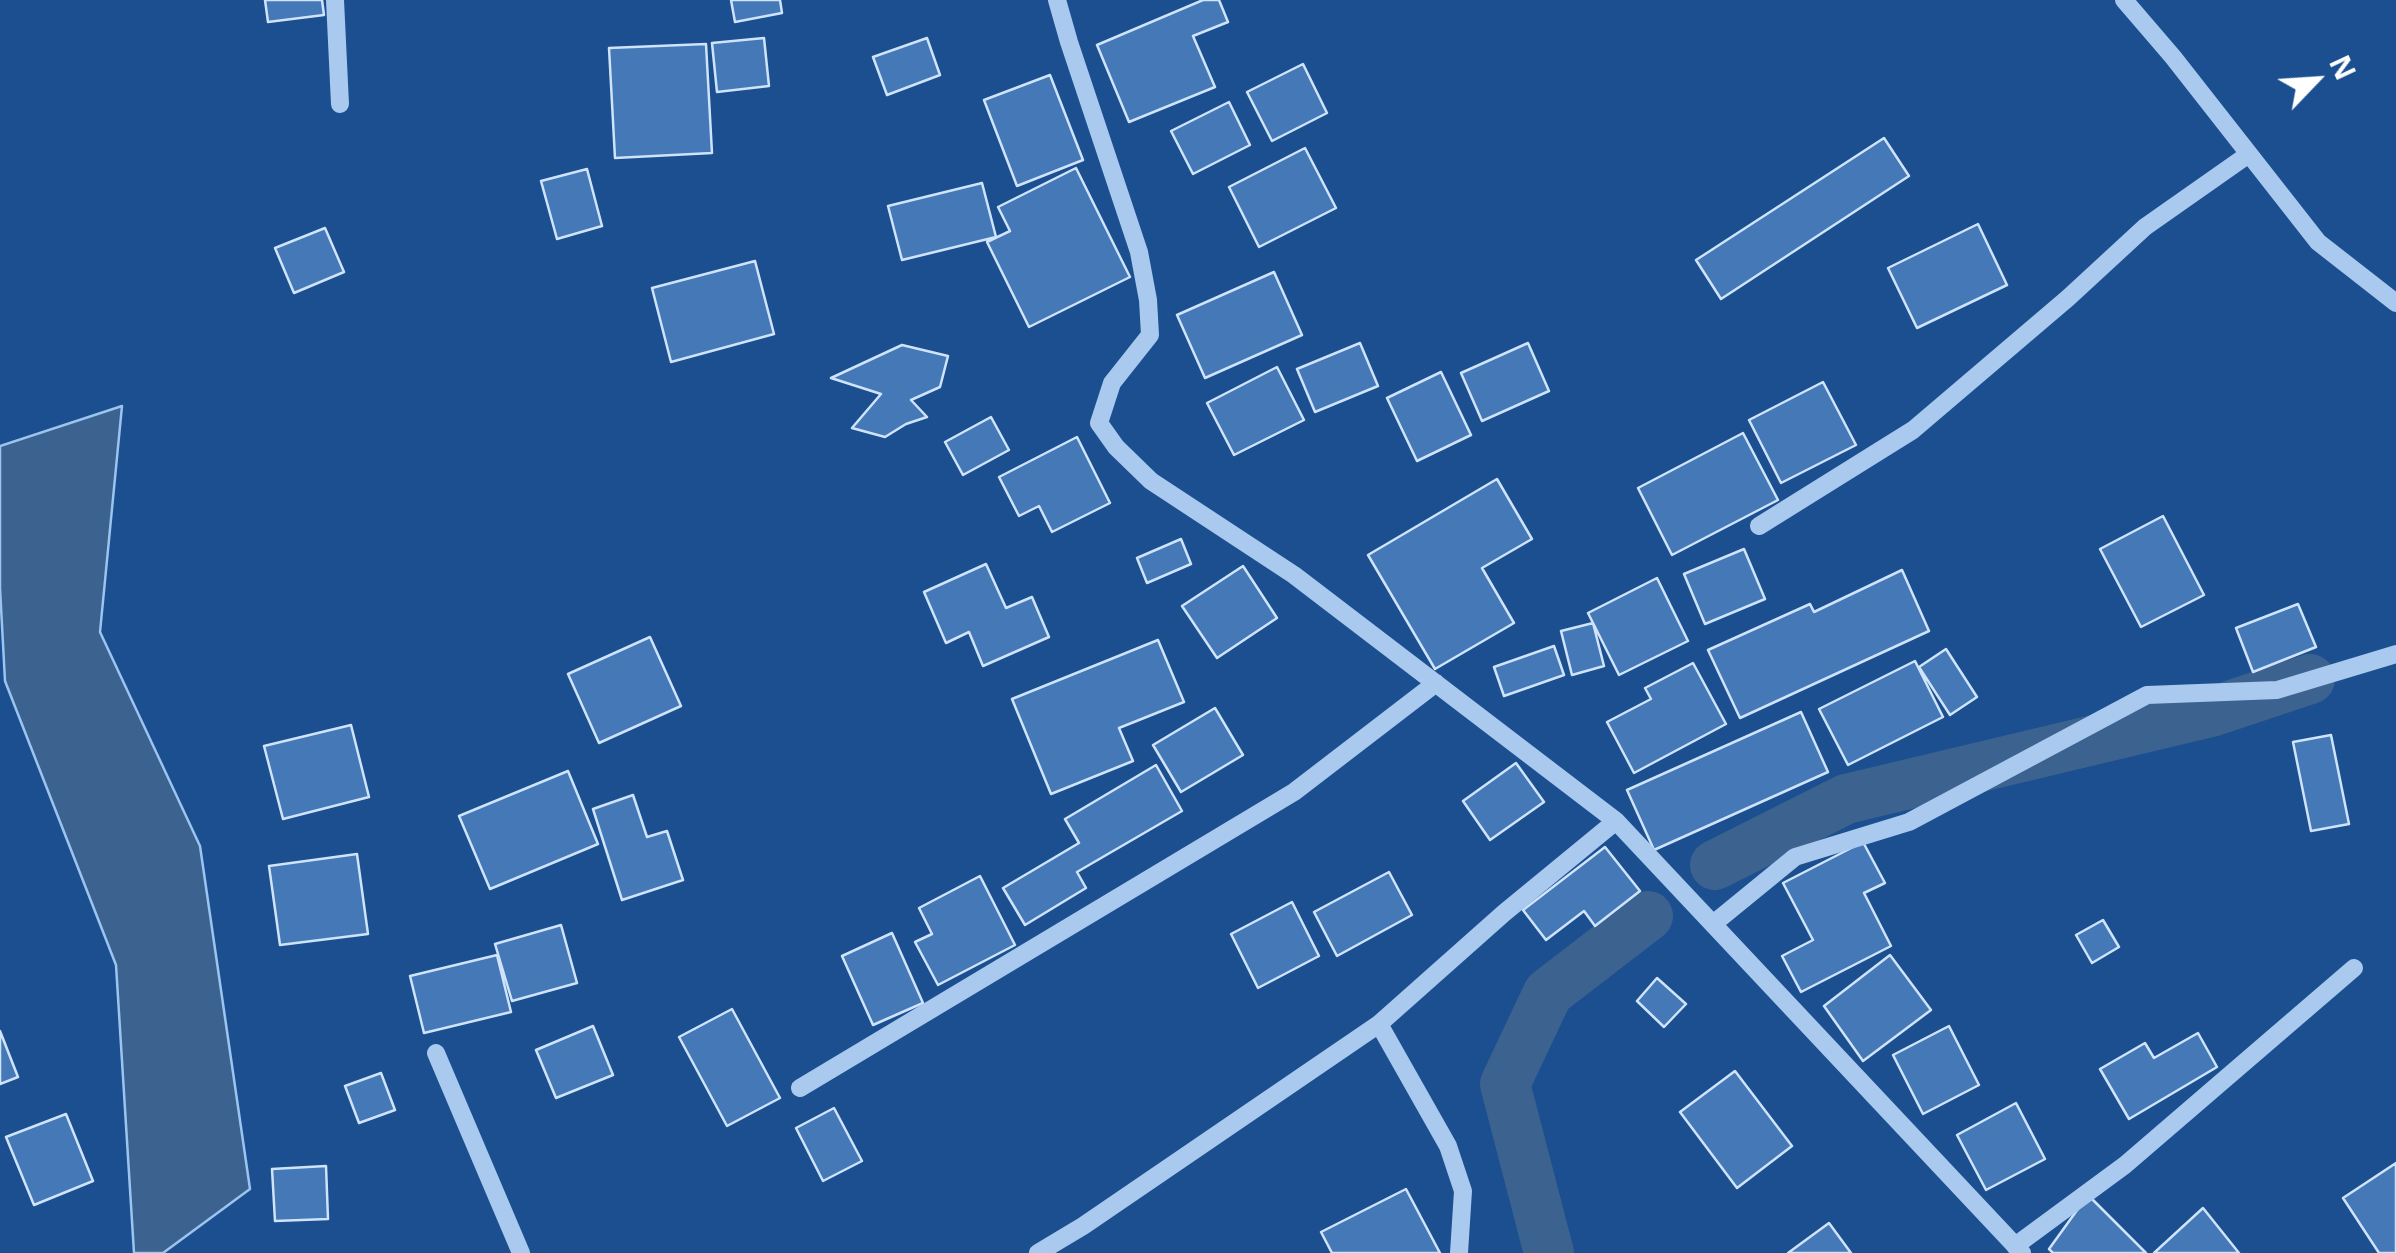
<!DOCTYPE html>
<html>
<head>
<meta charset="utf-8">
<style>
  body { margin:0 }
  #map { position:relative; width:2396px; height:1253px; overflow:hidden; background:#1b4f8f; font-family:"Noto Sans",sans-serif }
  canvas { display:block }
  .north { position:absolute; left:2266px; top:30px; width:100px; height:100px; -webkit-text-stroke:8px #1b4f8f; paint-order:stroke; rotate:65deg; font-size:28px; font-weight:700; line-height:40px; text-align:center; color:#fff }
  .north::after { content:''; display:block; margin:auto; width:35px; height:45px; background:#fff; clip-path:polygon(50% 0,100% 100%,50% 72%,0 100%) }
</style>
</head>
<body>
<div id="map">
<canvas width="2396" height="1253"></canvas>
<div class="north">N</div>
</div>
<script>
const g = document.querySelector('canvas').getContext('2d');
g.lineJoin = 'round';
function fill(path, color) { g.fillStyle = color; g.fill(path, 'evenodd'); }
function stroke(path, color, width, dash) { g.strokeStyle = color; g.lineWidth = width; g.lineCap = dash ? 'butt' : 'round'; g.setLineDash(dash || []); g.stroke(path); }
const water = new Path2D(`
  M122 406 100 632 200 846 250 1189 163 1253H134L116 965 5 681 0 588V446Z`);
const canal = new Path2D(`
  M1715 865 1846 799 2211 712 2310 679
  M1549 1253 1505 1084 1548 993 1648 916`);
const building = new Path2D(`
  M265 0H322L324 15 268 22Z
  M731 0H780L782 13 735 22Z
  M1203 0H1219L1228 22 1193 36 1215 87 1129 122 1097 45Z
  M764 38 769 86 717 92 712 43Z
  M927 38 940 75 887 95 873 57Z
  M706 44 712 153 615 158 609 48Z
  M1303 64 1327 113 1272 141 1247 92Z
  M1050 75 1083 160 1017 186 984 100Z
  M1229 102 1250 145 1193 174 1171 131Z
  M1884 138 1909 176 1721 299 1696 260Z
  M1305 148 1336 208 1259 247 1229 187Z
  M1076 168 1130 277 1029 327 987 242 1010 231 998 207Z
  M587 169 602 226 557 239 541 181Z
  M982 183 996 237 902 260 888 206Z
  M1978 224 2007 285 1917 328 1888 268Z
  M325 228 344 272 294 293 275 248Z
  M755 261 774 334 671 362 652 288Z
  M1274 272 1302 335 1205 378 1177 315Z
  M1360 343 1378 386 1315 412 1297 369Z
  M1528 343 1549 391 1482 421 1461 373Z
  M902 345 948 356 940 387 911 400 927 417 906 424 885 437 852 428 881 394 831 378Z
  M1277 367 1304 420 1234 455 1207 403Z
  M1441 372 1471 435 1417 461 1387 398Z
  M1823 382 1856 445 1781 483 1749 420Z
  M991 417 1009 450 963 475 945 442Z
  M1743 433 1778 500 1672 555 1638 488Z
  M1077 437 1110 503 1052 532 1039 506 1019 516 999 477Z
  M1497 479 1532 539 1482 568 1514 623 1435 669 1368 555Z
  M2163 516 2204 595 2141 627 2100 549Z
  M1181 539 1191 564 1147 583 1137 558Z
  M1744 549 1765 599 1705 624 1684 574Z
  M986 564 1006 608 1032 597 1049 637 983 666 969 632 946 643 924 592Z
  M1243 566 1277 618 1217 658 1182 606Z
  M1902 570 1929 631 1740 718 1708 650 1810 604 1814 612Z
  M1657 578 1688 641 1619 675 1588 613Z
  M2298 604 2316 647 2253 672 2236 628Z
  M1593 623 1604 666 1572 675 1561 631Z
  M650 637 681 706 599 743 568 674Z
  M1158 640 1184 702 1119 728 1133 761 1051 794 1012 699Z
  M1554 646 1564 675 1504 696 1494 667Z
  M1946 649 1977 697 1950 715 1919 667Z
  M1915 661 1943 717 1848 765 1819 709Z
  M1693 663 1726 724 1634 773 1607 722 1651 699 1645 688Z
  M1215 708 1243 755 1181 792 1153 745Z
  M1801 712 1828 772 1654 850 1627 790Z
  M351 725 369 797 283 819 264 746Z
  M2331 735 2349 824 2311 831 2293 742Z
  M1516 763 1544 802 1490 840 1463 801Z
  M1156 765 1182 811 1077 872 1086 888 1025 925 1003 888 1079 843 1065 819Z
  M568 771 598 844 490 889 459 816Z
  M633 795 647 837 667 831 683 880 622 900 593 809Z
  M1863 842 1885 883 1864 893 1891 946 1801 992 1782 956 1813 940 1783 883Z
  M1605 847 1640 891 1595 926 1584 911 1546 940 1523 910Z
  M357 854 368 934 280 945 269 866Z
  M1389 872 1412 915 1337 956 1314 912Z
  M980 876 1015 945 938 985 915 942 932 934 919 908Z
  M1292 902 1319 956 1258 988 1231 934Z
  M2103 920 2119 947 2092 963 2076 935Z
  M561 925 577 983 512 1001 495 944Z
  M892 933 923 1003 873 1025 842 956Z
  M497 955 511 1012 424 1033 410 976Z
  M1890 955 1931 1010 1863 1061 1824 1006Z
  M1657 978 1686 1004 1664 1027 1637 1001Z
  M732 1009 780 1098 727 1126 679 1037Z
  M593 1026 613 1075 556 1098 536 1050Z
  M1949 1026 1979 1085 1923 1114 1893 1055Z
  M0 1031 18 1077 0 1084Z
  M2198 1033 2217 1067 2129 1119 2100 1069 2145 1043 2154 1058Z
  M1735 1071 1792 1146 1737 1188 1680 1112Z
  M381 1073 395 1110 359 1123 345 1086Z
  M2016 1103 2045 1159 1986 1190 1957 1135Z
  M834 1108 862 1161 823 1181 796 1128Z
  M66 1114 93 1181 34 1205 6 1137Z
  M2396 1163V1253H2379L2343 1198Z
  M326 1166 328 1219 275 1221 272 1169Z
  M1406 1189 1440 1253H1332L1321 1232Z
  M2088 1195 2146 1253H2053L2049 1249Z
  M2203 1208 2239 1253H2154Z
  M1829 1223 1851 1253H1788Z`);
const minor = new Path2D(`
  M335 0 340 104
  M1057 0 1069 42 1139 252 1148 300 1150 335 1112 383 1099 423 1116 447 1151 481 1294 575 1616 821 2022 1253
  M2124 0 2173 57 2318 242 2396 303
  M1759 526 1913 430 2068 298 2145 227 2249 154
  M1713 924 1795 857 1909 822 2147 695 2277 690 2396 654
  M1379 1024 1448 1146 1463 1191 1459 1253
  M436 1053 521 1253
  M800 1088 1294 792 1436 683
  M2015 1246 2125 1165 2354 968
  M1038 1253 1083 1226 1379 1024 1504 913 1616 821`);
fill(water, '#3c6290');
stroke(water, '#9cc4f0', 2.5);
stroke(canal, '#3c6290', 50);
fill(building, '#4478b7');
stroke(building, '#cfe3fa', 2.5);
stroke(minor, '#a9c9ee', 18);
</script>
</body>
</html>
